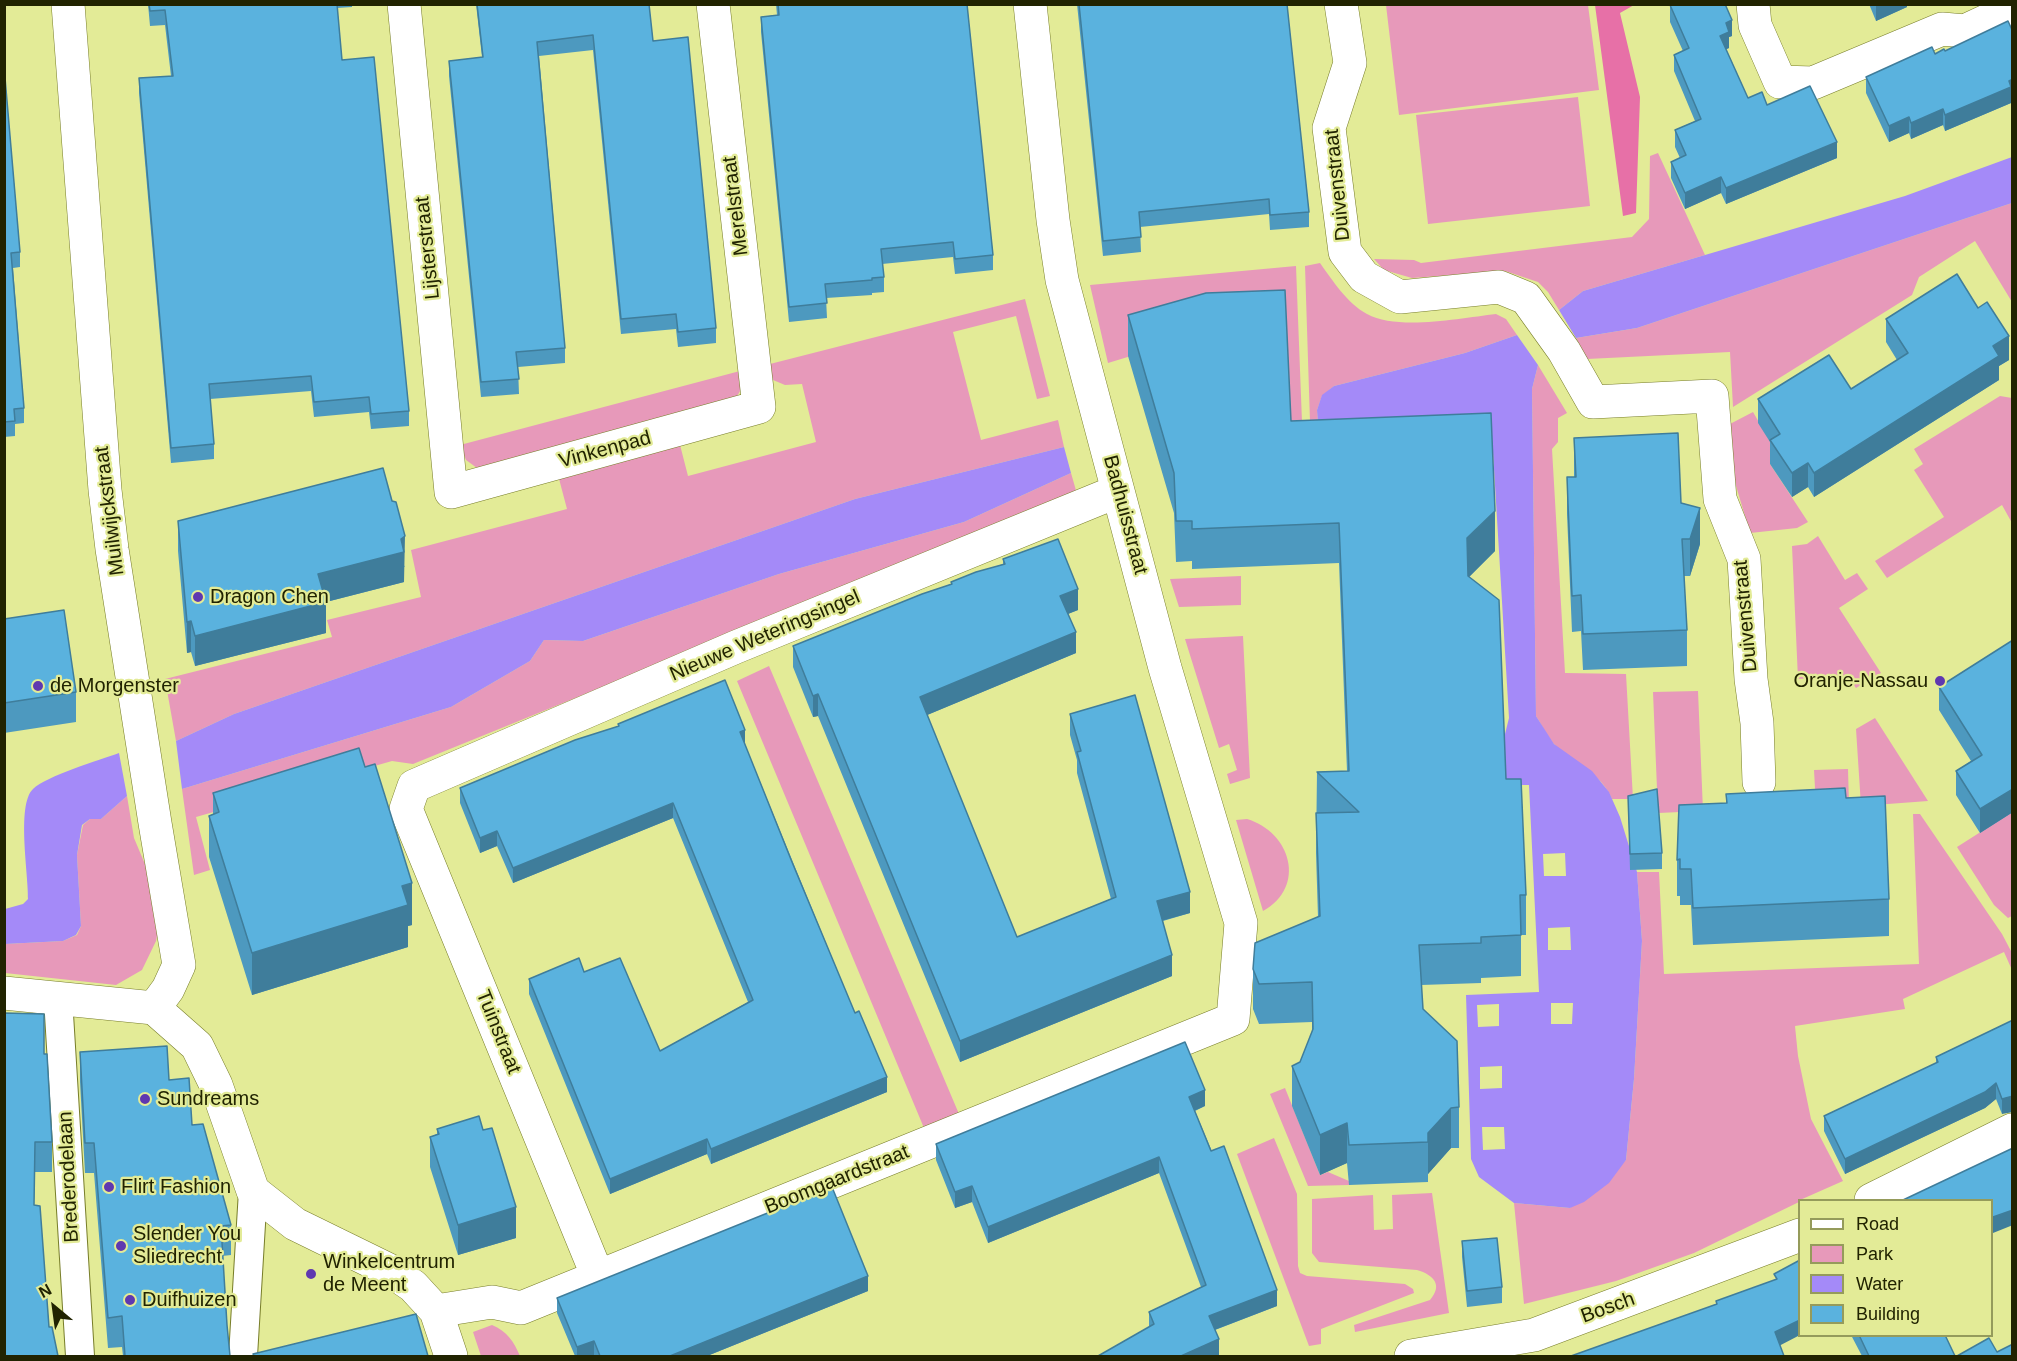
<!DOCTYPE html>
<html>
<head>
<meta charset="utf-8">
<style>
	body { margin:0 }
	#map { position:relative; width:2017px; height:1361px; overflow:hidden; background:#e3eb97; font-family:Helvetica,sans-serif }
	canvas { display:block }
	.frame { position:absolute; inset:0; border:6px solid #212301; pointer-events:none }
	.legend { position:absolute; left:1798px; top:1199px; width:195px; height:138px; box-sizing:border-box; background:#e3eb97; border:2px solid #959b5b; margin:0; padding:8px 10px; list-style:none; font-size:18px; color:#212301 }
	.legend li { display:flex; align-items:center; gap:12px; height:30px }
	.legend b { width:30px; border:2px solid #959b5b }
	.north { position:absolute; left:24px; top:1277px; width:60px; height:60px; -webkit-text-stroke:4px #e3eb97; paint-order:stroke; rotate:331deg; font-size:16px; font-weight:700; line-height:24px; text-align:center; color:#212301 }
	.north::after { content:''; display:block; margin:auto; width:21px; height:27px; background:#212301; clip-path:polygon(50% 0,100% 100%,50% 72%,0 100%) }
</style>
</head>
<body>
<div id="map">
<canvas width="2017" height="1361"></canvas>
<div class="frame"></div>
<ul class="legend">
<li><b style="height:8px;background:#fff"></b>Road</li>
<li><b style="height:16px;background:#e799ba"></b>Park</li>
<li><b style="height:16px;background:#a48af8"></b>Water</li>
<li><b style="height:16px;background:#5ab2de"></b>Building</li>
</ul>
<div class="north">N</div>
</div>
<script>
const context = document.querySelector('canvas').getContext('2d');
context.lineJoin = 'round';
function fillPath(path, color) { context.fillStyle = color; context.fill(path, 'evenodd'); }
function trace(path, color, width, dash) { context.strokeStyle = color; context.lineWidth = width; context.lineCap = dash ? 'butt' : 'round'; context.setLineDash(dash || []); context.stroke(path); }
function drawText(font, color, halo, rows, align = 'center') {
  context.font = font + ' Helvetica,sans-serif'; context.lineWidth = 4.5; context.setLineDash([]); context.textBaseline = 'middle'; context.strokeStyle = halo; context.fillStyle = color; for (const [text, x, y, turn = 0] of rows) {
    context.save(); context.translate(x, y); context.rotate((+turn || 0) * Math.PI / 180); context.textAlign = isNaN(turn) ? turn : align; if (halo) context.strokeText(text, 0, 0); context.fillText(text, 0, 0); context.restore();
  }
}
const green = new Path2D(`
	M1386,5h202l11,85 -200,25z
	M1578,97l12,109 -162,18 -12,-109z
	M1658,153l47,102 -122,36 -24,19 -11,-18 -10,-10 -33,-11 -93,7 -28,-8 -10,-11 40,1 7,3 211,-26 17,-18 1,-63z
	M2012,203v99l-37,-61 -56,36 -7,18 -179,112 -3,-55 -143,7 -11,-21 61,-10z
	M1320,263c13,18 27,40 47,51 31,17 94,4 129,0l10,5 11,16 -52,18 -131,33 -12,10 -5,14 3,42 -9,1 -6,-187z
	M1296,266l8,208 -114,-136 -82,25 -18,-78z
	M1025,299l25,97 -13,3 -21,-83 -63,16 28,108 77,-20 6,27 -209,52 -621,215 -58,27 -11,-62 167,-42 -5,-17 94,-23 -10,-47 156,-41 -9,-34 121,-34 9,35 128,-34 -14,-58 -17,1 -12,-5 -7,-15z
	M1538,365l29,48 -9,5v24l-6,7 13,224 61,1 7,125h-21c-12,-28 -39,-36 -58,-55 -7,-8 -12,-19 -18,-28l-4,-327z
	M740,371c4,16 2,20 -9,32l-254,65 -11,-8 -6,-15z
	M2000,396l12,2v125l-10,-18 -115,73 -12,-17 69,-44 -30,-47 9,-6 -9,-15z
	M1753,412l18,31 -1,21 38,58 -11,6 -47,5 -19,-64 -1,-45z
	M1071,473l6,21 -664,270 -21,-3 -196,56 14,53 -16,5 -12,-86 269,-82 79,-46 14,-21 39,1 196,-67 185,-52z
	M1818,536l27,44 12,-7 11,16 -29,19 42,65 -25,15 -9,-12 -49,3 -6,-133 15,-2z
	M1241,576v29l-62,2 -9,-28z
	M1243,636l7,142 -20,6 -3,-10 10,-4 -8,-26 -10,4 -34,-109z
	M769,666l190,448 -35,14 -187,-447z
	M1698,691l5,120 -45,2 -5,-121z
	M1875,718l53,83 -67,5 -5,-77z
	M1848,769l1,36 -33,1 -2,-36z
	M127,796l7,42 29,69 -7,34 -14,29 -26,15 -111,-12v-29l58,-3 14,-6 4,-9 -4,-71 6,-30 7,-6h11z
	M2012,812v104l-4,2 -14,-13 -37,-58z
	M1913,814h7l82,120 10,19v17l-8,-18 -101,47 2,10 -110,17 3,30 13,63 32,62 -43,19 -1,2 -105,51 -78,28 -92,23 -10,-101 56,5 56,-48 8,-81 8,-138 -5,-69h22l5,102 255,-10z
	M1247,819c44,13 60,68 16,92l-27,-91z
	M1285,1088l35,87 8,-3 21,9v4l-41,1 -38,-92z
	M1274,1138l23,56 1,72 2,7 7,3 98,8 8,5 1,4 -93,36v15l-12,2 -72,-192z
	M1432,1193l17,120 -94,19 -1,-7 76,-25c13,-15 4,-25 -13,-30l-98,-8 -7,-9v-54l61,-4 1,35 19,-1 -1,-34z
	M492,1325c15,6 22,17 28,31h-39l-8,-24z`);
const forest = new Path2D(`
	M1595,5h39l-14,8 20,84 -4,116 -13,3z`);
const water = new Path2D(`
	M2012,157v46l-375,125 -61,10 -17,-28 24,-19 322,-95z
	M1517,335l21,30 -6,24 4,327 18,28 38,27 17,21 11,25 17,55 5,69 -8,138 -8,81 -17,23 -25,19 -14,6 -56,-5 -35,-26 -8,-18 -5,-164 73,-3 -10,-207h-24l-1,-47 5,-20 -16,-266h-173l-3,-42 5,-15 12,-9 131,-33zM1565,853l1,23h-22l-1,-22zM1570,927l1,23h-23v-22zM1551,1003h22l-1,21h-21zM1499,1004v22l-21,1 -1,-22zM1502,1066v22l-22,1v-22zM1482,1127h22l1,22 -22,1z
	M1064,447l7,26 -107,49 -185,52 -196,67 -39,-1 -14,21 -79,46 -269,82 -6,-48 58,-27 621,-215z
	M119,753l8,43 -26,23h-11l-8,6 -5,30 4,71 -5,9 -13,6 -58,3v-35l18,-5 5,-5c1,-23 -12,-94 5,-110 13,-13 67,-29 86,-36z`);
const pedestrian = new Path2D(`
	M58,998l22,358
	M243,1356l10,-165`);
const minor = new Path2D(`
	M68,4l37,486 7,59 43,274 24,142 -11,24 -14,19
	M404,4l47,488 308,-85 -46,-403
	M1341,4l9,59 -21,65 16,124 19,25 36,20 99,-10 27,11 38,53 29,51 119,-6 8,103 24,60 7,120 6,44 2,59
	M1753,4l2,21 25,57 33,1 129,-54 23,2 47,-22
	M4,993l150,15
	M154,1008l43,38 19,39 37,106 42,33 96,47 22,15 23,25 15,45
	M1871,1200l141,-70
	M598,1277l-192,-468 8,-23 322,-139 382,-156
	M436,1311l56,-9 29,6 712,-289 8,-96 -76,-255 -103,-388 -9,-60 -23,-216
	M1411,1356l123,-21 266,-100`);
const wall = new Path2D(`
	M148,4h204v3l-15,1 5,52 67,351v15l-38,3 -2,-17 -55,5 -3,-26 -101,8 4,45v15l-43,4 -32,-370v-15l32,-2 -6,-51 -15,1z
	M476,4h173l4,37 63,287v15l-38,4 -2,-18 -55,5 -28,-284 -54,6 26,292v15l-47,4 1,27 -38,3 -32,-321v-15l33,-4z
	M776,4h191l26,251v15l-38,4 -2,-17 -71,7 2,13v15l-12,1v2l-46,3 1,20 -38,4 -28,-290v-15l16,-2z
	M1077,4h210l22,208v15l-39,3 -1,-16 -129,13 1,25 -38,4z
	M1869,4h38v3l-31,14z
	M1670,5l62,31 -3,1v11l-3,1 22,49 19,7 70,53 -111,46 -5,-11 -36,16 -14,-31v-16l9,-4 -5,-11v-17l20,-9 -21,-50v-16l9,-4 -13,-29z
	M2013,32v64h-2v7l-66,28 -2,-6 -32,14 -2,-6 -20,9 -23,-49v-16l69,-23z
	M4,66l16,186v15l-7,1 11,140v15l-9,1v12l-11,1z
	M1128,315l367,236 -26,26 37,202 20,116v40h-5v41l-40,2v5l-60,2 2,24 36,98v41h-8l-23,26v8l-79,3 -2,-22 -27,12 -28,-69v-40l8,-4 12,-30v-10l-53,2 -6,-15v-40l65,-52 -2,-64 1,-81 30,-1 -8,-208 -147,6v-8l-16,1 -2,-49 -46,-157z
	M1886,319l123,41 -10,6v14l-185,117 -6,-10 -16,10 -22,-33v-22l-12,-19v-24l93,-10 46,-29 -11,-18z
	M1574,438l107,65 19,41 -10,32h-6l3,54v36l-104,4 -2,-39 -9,1 -5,-118v-37h7z
	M178,521l227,45 -1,1v15l-78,20v31l-131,33 -4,-14 -4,1 -9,-102z
	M1003,559l75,51 -10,4 8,39 -149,62 90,222 94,-38 -34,-126v-13l-7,-25v-21l120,199 -27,8 9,55 -212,86 -142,-346 -5,1 -20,-50v-21l158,-62v-2l52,-18z
	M4,619l72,73v30l-72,11z
	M2013,640v172l-33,21 -24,-38v-24l15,-10 -32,-51v-23z
	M618,724l127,21 142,347 -176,72 -4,-10 -97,40 -81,-200v-15l55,-7 76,79 88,-49 -75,-184 -160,65 -16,-37 -17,7 -20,-50v-15l158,-61z
	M213,793l199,132 -4,1v21l-156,48 -43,-138v-41l4,-2z
	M1726,794l120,4 43,101v37l-196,9 -2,-40h-11v-9h-3v-36l49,-57z
	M1628,796l34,57v16l-32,1z
	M2013,1020l-11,94 -6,-15 -11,9 -140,66 -21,-43v-15l112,-53v-6z
	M80,1052l89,28 23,45 39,100v30l-9,1 5,69 3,31h-107l-1,-9 -14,1 -14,-175h-9l-5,-91z
	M44,1054l8,88v30h-17l-1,33 15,122 -45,29z
	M1205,1106l-10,5 82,195 -62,24 4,25 -70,-29v-14l52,-25 -42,-114 -171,70 -16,-41 -17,6 -19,-48v-16z
	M437,1129l79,109 -58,17 -28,-88v-30l7,-3z
	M1462,1241l40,46v16l-35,4 -5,-50z
	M868,1291l-161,65h-132l-18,-43v-15z
	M1851,1335h94l10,21h-93z`);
const shadedWall = new Path2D(`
	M1907,4v3l-31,14v-16z
	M1732,20v16l-3,1v11l-9,4v-16l6,-13z
	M2013,79v17h-2v7l-66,28v-16z
	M1943,109v16l-32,14v-16z
	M1909,117v16l-20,9v-16z
	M1837,142v16l-111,46v-16z
	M1721,177v16l-36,16v-16z
	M2009,336v24l-10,6v14l-185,117v-24l179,-127z
	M1808,463v24l-16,10v-24z
	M1700,508v36l-10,32v-37z
	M1495,511v40l-28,28v-41z
	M405,536l-1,46 -78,20v31l-131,33v-30l123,-62 83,-35z
	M1078,589v21l-18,7v-21z
	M191,621v31l-4,1v-31z
	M1076,632v21l-156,65v-21z
	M818,694v22l-5,1v-21z
	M745,730v15l-5,-13z
	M2013,789v23l-33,21v-24z
	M673,803v15l-160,65v-15z
	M497,831v15l-17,7v-15z
	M412,883v42l-4,1v21l-156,48v-42l150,-67z
	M1190,892v21l-33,9v-21z
	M1172,955v21l-212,86v-21z
	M887,1077v15l-176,72v-15z
	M1996,1083v16l-11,9 -140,66v-15z
	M1205,1090v16l-16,7v-16z
	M2013,1096v16l-11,2v-15z
	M1451,1108v40l-23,26v8v-49z
	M1347,1123v40l-27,12v-40z
	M707,1139v15l-97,40v-15z
	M1159,1157v16l-171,70v-16z
	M972,1186v16l-17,6v-16z
	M516,1207v31l-58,17v-30z
	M2013,1210v15l-20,8 -1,3v-15l1,-4z
	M868,1276v15l-161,65h-37z
	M1277,1290v16l-68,26v-16z
	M1800,1320v15l-25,13v-16z
	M1219,1339v16l-3,1h-35z
	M594,1341v15h-17v-9z`);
const building = new Path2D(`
	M149,4h188l5,56 32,-3 35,354 -38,3 -2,-17 -55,5 -3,-26 -102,8 5,60 -43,4 -32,-370 34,-2 -8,-66 -15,1z
	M477,4h172l4,37 35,-4 28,291 -38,4 -2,-18 -55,5 -28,-284 -56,7 28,306 -49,4 3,27 -38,3 -32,-321 34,-4z
	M778,4h189l26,251 -38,4 -2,-17 -72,7 3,28 -12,1v2l-47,4 2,19 -38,4 -28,-290 18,-2z
	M1079,4h208l22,208 -39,3 -1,-16 -130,13 2,25 -38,4z
	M1672,4h53l7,16 -6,3 3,9 -9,4 28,62 14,-6 5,13 43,-19 27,56 -111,46 -5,-11 -36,16 -14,-31 15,-7 -11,-25 26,-11 -27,-64 15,-7 -19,-43z
	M2008,21l5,11v47l-4,2 2,6 -66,28 -2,-6 -32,14 -2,-6 -20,9 -23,-49 66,-30 3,7 9,-5 1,2z
	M4,66l16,186 -9,1 13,155 -10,1 1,12 -11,1z
	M1957,274l21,34 9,-6 22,34 -16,10 6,10 -185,117 -6,-10 -16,10 -22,-33 10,-6 -22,-35 71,-44 22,34 57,-36 -22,-34z
	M1285,290l6,131 200,-8 4,98 -28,27 1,38 31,24 7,179h15l5,116h-6l1,40 -40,2v6l-62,2 4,64 34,32 2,66 -8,1 -23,25v9l-79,3 -2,-22 -27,12 -28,-69 8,-4 13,-33 -1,-47 -53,2 -6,-15 2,-26 65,-27 -4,-103 43,-1 -42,-40 32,-1 -10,-248 -147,6v-8h-16l-2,-48 -46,-158 78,-22z
	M1678,433l3,70 19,5 -10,31h-8l5,91 -104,4 -2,-39 -9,1 -4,-92 -1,-27h9l-2,-39z
	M383,468l9,33 4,1 9,34 -4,3 3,13 -86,22 8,28 -131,34 -4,-15 -4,1 -9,-101z
	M1058,539l20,50 -18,7 16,36 -156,65 97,240 99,-40 -39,-145 4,-1 -11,-37 65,-19 55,197 -33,9 15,54 -212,86 -142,-347 -5,2 -20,-50 129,-52 30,-10 -1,-2 25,-10 29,-8 -2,-5z
	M64,610l12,82 -72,11v-84z
	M2013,640v149l-33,20 -24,-38 26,-16 -43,-68z
	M725,680l20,50 -5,2 52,130 63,151 4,-2 28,66 -176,72 -4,-10 -97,40 -81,-200 50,-21 5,14 36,-14 40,93 93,-51 -80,-197 -160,65 -16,-37 -17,7 -20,-50 115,-48 44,-14 -1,-2z
	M359,748l6,19 10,-3 10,32 27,87 -10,3 6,19 -156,48 -43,-137 10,-4 -6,-19z
	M1845,788l1,10 39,-2 4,103 -196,9 -2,-39h-11v-10l-3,1 2,-55 48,-2 -1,-9z
	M1657,789l5,64 -32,1 -2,-58z
	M4,1013l40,1v40h3l5,88h-17l-1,63 6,1 9,121h3l6,29h-54z
	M2013,1020v76l-11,3 -6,-16 -11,9 -140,67 -21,-43 114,-54 -2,-5z
	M1185,1042l20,48 -16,7 22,54 13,-5 53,144 -68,26 10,23 -38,17h-83l56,-32 -5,-12 57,-27 -47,-128 -171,70 -16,-41 -17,6 -19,-48z
	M167,1046l2,34 20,-2 3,47 11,-1 28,101 -10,1 6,99 3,31h-105l-3,-40 -14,2 -14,-175h-9l-5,-91z
	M479,1116l4,14 9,-2 24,79 -58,18 -28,-88 9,-3 -2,-5z
	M2013,1148v62l-20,7 -1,4v-21h-89z
	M832,1187l36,89 -198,80h-70l-6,-15 -17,6 -20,-49z
	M1497,1238l5,49 -35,4 -5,-50z
	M1800,1260v60l-25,12 9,24h-213l146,-52 -1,-3 61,-22 -3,-5z
	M416,1314l12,42h-174l-1,-2z
	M1859,1335h86l10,21h-86z
	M1989,1338l8,14 16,-8v12h-56z`);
const markers = [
	[198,597,6,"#5f38b0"],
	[1940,681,6,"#5f38b0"],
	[38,686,6,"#5f38b0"],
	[145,1099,6,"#5f38b0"],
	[109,1187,6,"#5f38b0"],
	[121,1246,6,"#5f38b0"],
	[311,1274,6,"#5f38b0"],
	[130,1300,6,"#5f38b0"]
];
const streetNames = [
	["Duivenstraat",1338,185,-96],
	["Merelstraat",736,206,-97],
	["Lijsterstraat",428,248,-96],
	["Vinkenpad",605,450,-15],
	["Muilwijckstraat",110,511,-97],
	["Badhuisstraat",1125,515,75],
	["Duivenstraat",1746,616,-95],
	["Nieuwe Weteringsingel",765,636,-23],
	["Tuinstraat",498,1032,68],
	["Brederodelaan",69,1177,-93],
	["Boomgaardstraat",837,1180,-22],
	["Bosch",1608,1308,-20]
];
const poiNames = [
	["Dragon Chen",210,597],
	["Oranje-Nassau",1928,681,"right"],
	["de Morgenster",50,686],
	["Sundreams",157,1099],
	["Flirt Fashion",121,1187],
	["Slender You",133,1234],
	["Sliedrecht",133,1257],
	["Winkelcentrum",323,1262],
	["de Meent",323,1285],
	["Duifhuizen",142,1300]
];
fillPath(green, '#e799ba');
fillPath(forest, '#e770a7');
fillPath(water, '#a48af8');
trace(pedestrian, '#787e2a', 30);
trace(minor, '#787e2a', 34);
trace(pedestrian, '#fff', 28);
trace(minor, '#fff', 33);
fillPath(wall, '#4d99bf');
fillPath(shadedWall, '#3f7d9b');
fillPath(building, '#5ab2de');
trace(building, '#3f7d9b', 1.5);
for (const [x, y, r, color] of markers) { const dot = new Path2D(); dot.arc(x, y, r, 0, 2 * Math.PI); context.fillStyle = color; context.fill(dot); trace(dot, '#e3eb97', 2); }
drawText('20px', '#212301', '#e3eb97', streetNames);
drawText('20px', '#212301', '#e3eb97', poiNames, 'left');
</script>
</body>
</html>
